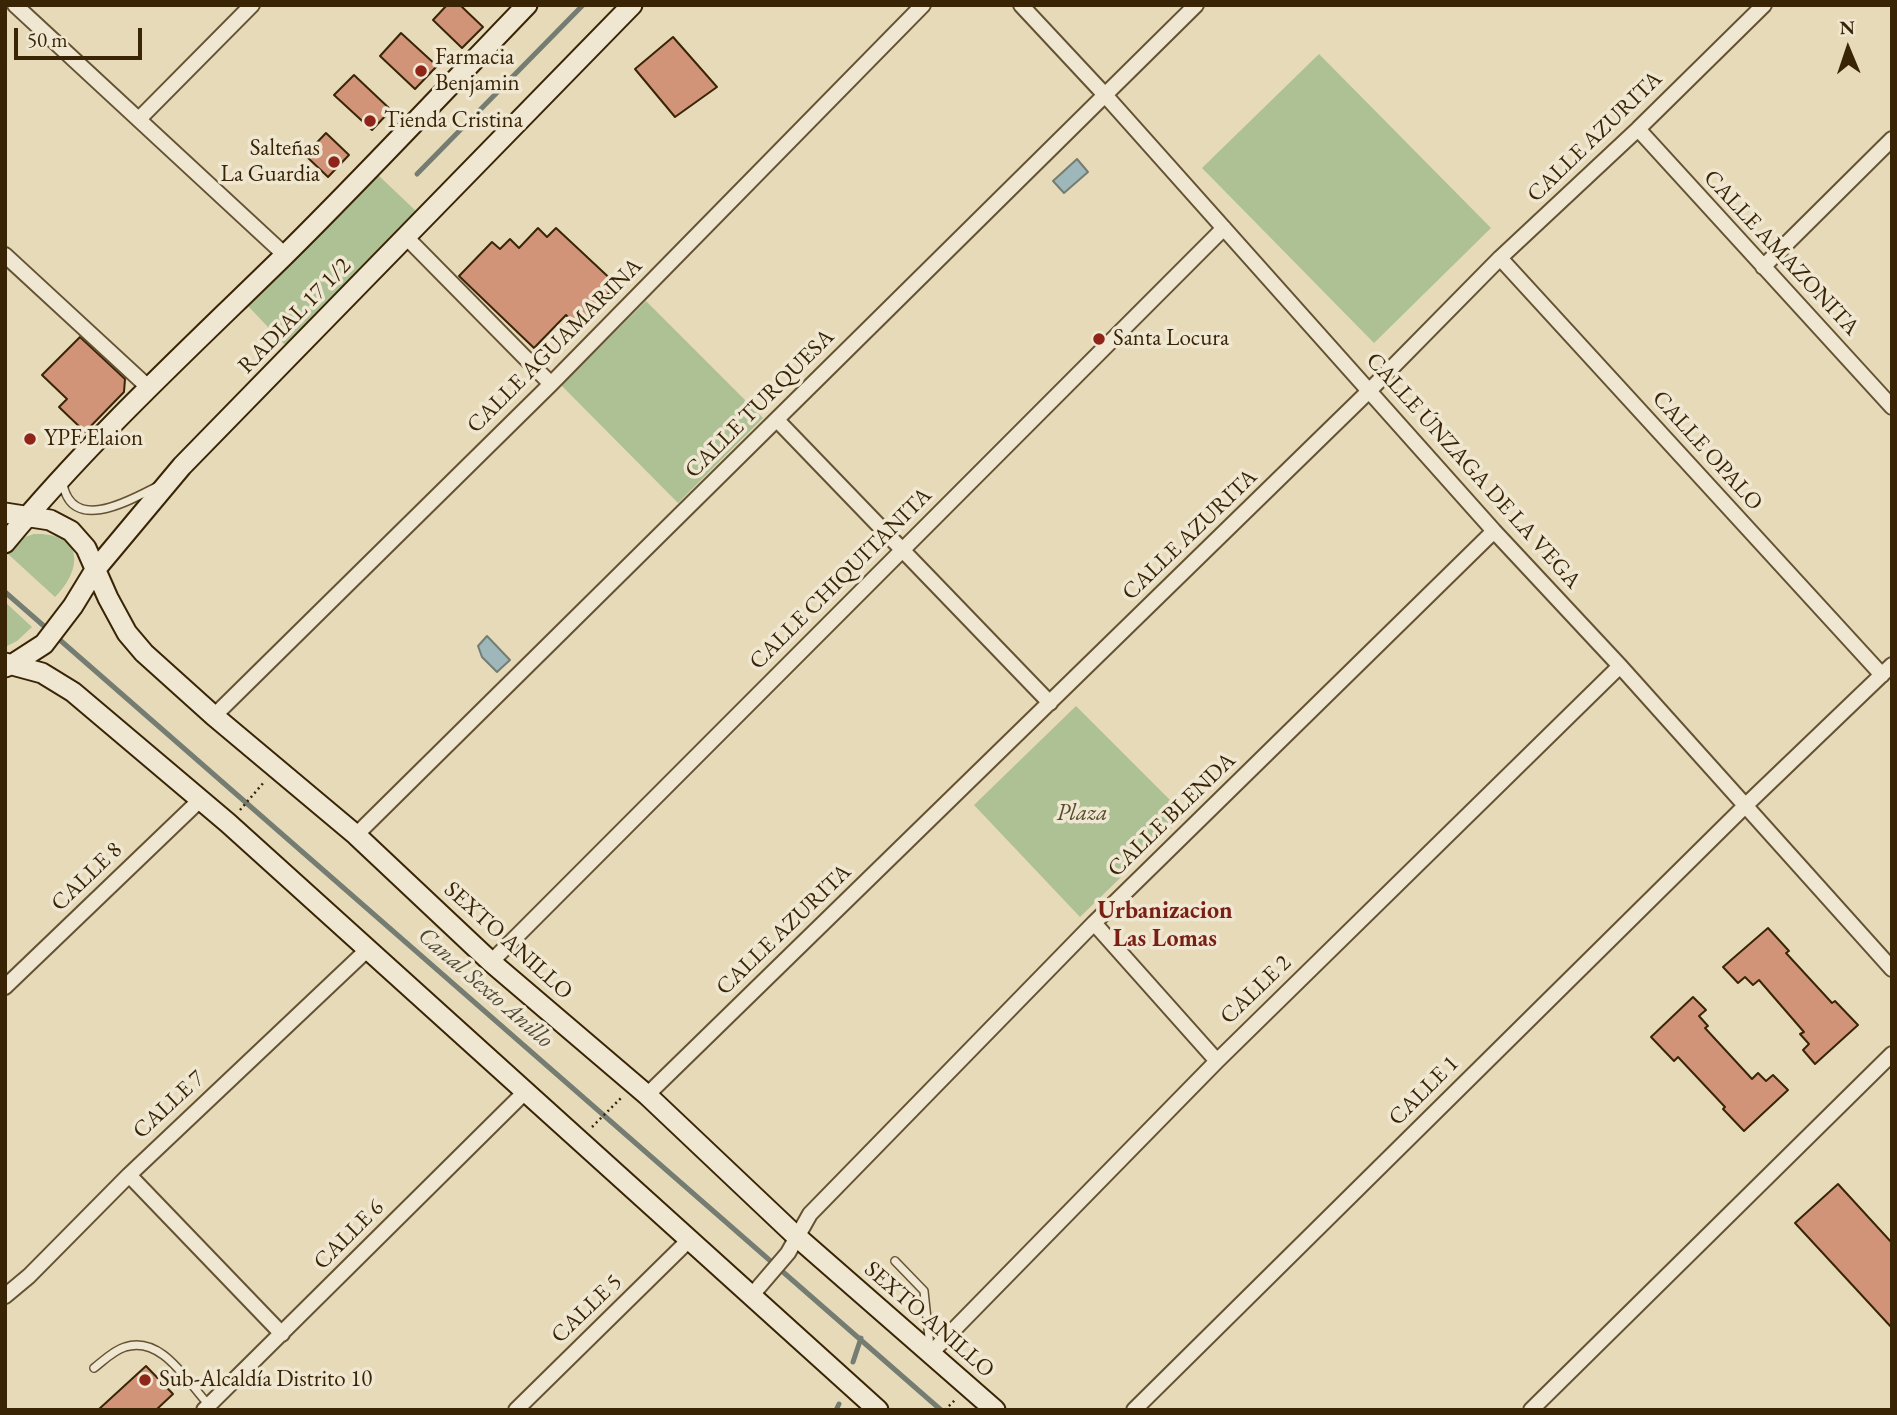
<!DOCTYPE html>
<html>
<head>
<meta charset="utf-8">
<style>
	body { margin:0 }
	#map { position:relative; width:1897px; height:1415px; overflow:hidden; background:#e6dab9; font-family:"EB Garamond",serif }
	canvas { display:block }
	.frame { position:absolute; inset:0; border:7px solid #392506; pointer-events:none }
	.north { position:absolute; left:1813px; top:14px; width:70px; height:70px; -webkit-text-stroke:5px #efe7d2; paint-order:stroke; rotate:358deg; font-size:19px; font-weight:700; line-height:28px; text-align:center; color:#392506 }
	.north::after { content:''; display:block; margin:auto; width:24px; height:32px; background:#392506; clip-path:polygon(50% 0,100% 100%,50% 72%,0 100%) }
	.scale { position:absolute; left:14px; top:28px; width:128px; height:32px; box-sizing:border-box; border:4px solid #392506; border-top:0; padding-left:9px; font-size:21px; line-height:24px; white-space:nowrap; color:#392506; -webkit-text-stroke:5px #efe7d2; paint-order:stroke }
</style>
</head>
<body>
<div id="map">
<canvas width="1897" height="1415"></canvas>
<div class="frame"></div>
<div class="north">N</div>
<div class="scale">50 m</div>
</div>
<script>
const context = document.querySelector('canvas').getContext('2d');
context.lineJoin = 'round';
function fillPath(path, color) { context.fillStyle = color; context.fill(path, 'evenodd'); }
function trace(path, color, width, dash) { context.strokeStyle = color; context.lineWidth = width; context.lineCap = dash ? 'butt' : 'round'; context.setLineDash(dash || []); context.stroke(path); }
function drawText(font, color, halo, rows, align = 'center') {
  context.font = font + ' "EB Garamond",serif'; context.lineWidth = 7; context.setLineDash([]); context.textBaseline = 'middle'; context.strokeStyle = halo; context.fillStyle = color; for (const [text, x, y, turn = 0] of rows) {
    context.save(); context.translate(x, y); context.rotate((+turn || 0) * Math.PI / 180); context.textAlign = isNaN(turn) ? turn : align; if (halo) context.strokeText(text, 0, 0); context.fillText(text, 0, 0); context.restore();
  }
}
const green = new Path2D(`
	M1319,54l172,174 -117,115 -172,-175z
	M377,174l40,38 -132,133 -37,-39z
	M646,301l117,117 -85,85 -117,-118z
	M34,534c49,-2 50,34 21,63l-47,-43 17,-17z
	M5,602l27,25 -15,14 -12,6z
	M1076,706l109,109 -105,102 -106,-112z`);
const water = new Path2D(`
	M1077,159l11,13 -24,21 -11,-12z
	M487,636l23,24 -13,12 -15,-15 -4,-11z`);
const stream = new Path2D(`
	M417,174l166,-169
	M5,592l936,818
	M853,1362l8,-24
	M836,1410l3,-6`);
const building = new Path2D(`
	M447,5h13l23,22 -21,21 -29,-28z
	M401,33l36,33 -22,23 -35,-33z
	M673,37l44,50 -42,30 -40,-48z
	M354,75l37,35 -19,20 -38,-35z
	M326,133l23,22 -21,22 -23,-22z
	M538,228l9,9 9,-9 61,57 -40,41 -11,-11 -32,33 -75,-72 33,-34 8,7 10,-10 9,9z
	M80,337l45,42 -1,13 -39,40 -26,-25 8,-8 -25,-24z
	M1768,928l21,23 -3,2 46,50 3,-2 23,24 -43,39 -12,-14 6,-6 -9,-10 4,-2 -45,-52 -6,5 -8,-8 -7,6 -15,-16z
	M1693,997l13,13 -7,6 9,10 -3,2 47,51 6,-6 8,8 7,-6 15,15 -44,41 -21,-22 2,-2 -47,-50 -4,4 -23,-24z
	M1838,1184l54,59v85l-97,-105z
	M146,1366l27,28 -17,16h-58z`);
const path = new Path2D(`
	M240,810l25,-29
	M592,1127l30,-30
	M945,1410l10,-10`);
const service = new Path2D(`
	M63,484c9,49 66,17 93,3
	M895,1261l29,30 6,56
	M94,1368c9,-7 20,-18 31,-21 37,-12 62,35 84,58`);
const minor = new Path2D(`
	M15,5l270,250
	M1021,5l84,90 389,436 126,135 272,303
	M139,119l113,-114
	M1638,129l254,278
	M406,237l145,147
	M5,255l143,132
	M1500,258l382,417
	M1763,267l129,-128
	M777,420l273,283
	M214,716l337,-332 372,-379
	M356,835l840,-830
	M1094,923l123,138
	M491,962l733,-734
	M5,987l195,-187
	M647,1095l723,-705 130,-132 138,-129 126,-124
	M129,1175l153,159
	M752,1295l36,-42 22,-39 284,-291 400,-392
	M5,1296l24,-20 100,-101 238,-225
	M931,1353l286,-292 403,-395
	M204,1410l322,-319
	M516,1410l172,-169
	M1134,1410l612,-605 146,-140
	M1531,1410l361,-356`);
const secondary = new Path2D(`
	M5,513l45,7 21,11 15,17 22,50 19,35 17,20 70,63 142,119 135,127 156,133 149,141 199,174
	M5,543c85,-103 183,-193 278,-286 83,-82 163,-168 244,-252
	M5,663l37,10 31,19 155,131 650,587
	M5,667l8,-3 31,-20 29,-38 22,-36 87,-104 450,-461`);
const markers = [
	[421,71,7,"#8f2418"],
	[370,121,7,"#8f2418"],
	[334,162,7,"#8f2418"],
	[1099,339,7,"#8f2418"],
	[30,439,7,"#8f2418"],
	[145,1380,7,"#8f2418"]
];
const poiNames = [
	["Farmacia",435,58],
	["Benjamin",435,84],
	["Tienda Cristina",384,121],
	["Salteñas",320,149,"right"],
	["La Guardia",320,175,"right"],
	["Santa Locura",1113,339],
	["YPF Elaion",44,439],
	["Sub-Alcaldía Distrito 10",159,1380]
];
const streetNames = [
	["CALLE AZURITA",1595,137,-44],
	["CALLE AMAZONITA",1781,253,47],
	["RADIAL 17 1/2",295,316,-46],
	["CALLE AGUAMARINA",555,346,-45],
	["CALLE TURQUESA",760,404,-45],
	["CALLE OPALO",1707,451,48],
	["CALLE ÚNZAGA DE LA VEGA",1473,471,48],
	["CALLE AZURITA",1190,535,-44],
	["CALLE CHIQUITANITA",841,579,-45],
	["CALLE BLENDA",1172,815,-44],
	["CALLE 8",87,877,-44],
	["CALLE AZURITA",784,930,-44],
	["SEXTO ANILLO",508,941,42],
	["CALLE 2",1256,990,-44],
	["CALLE 1",1424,1091,-45],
	["CALLE 7",169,1105,-43],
	["CALLE 6",349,1235,-45],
	["CALLE 5",587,1309,-44],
	["SEXTO ANILLO",929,1320,41]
];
const parkNames = [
	["Plaza",1082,814]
];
const neighbourhoodNames = [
	["Urbanizacion",1165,911],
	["Las Lomas",1165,939]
];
const waterNames = [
	["Canal Sexto Anillo",485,988,41]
];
fillPath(green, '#aec194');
fillPath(water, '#9db7bb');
trace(water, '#757d73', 2);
trace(stream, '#757d73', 5);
fillPath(building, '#d19479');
trace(building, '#392506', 2);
trace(service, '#645233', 10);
trace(minor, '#645233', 18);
trace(secondary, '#392506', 23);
trace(path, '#392506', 2.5, [2, 3.5]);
trace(service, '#efe7d2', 7);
trace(minor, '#efe7d2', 14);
trace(secondary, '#efe7d2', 19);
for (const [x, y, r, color] of markers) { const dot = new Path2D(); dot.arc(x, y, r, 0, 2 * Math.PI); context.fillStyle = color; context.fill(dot); trace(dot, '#efe7d2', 2.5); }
drawText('23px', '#392506', '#efe7d2', poiNames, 'left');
drawText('23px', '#392506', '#efe7d2', streetNames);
drawText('italic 23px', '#564c2a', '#efe7d2', parkNames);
drawText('bold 24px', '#7a1f14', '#efe7d2', neighbourhoodNames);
drawText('italic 24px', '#524a33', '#efe7d2', waterNames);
</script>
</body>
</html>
